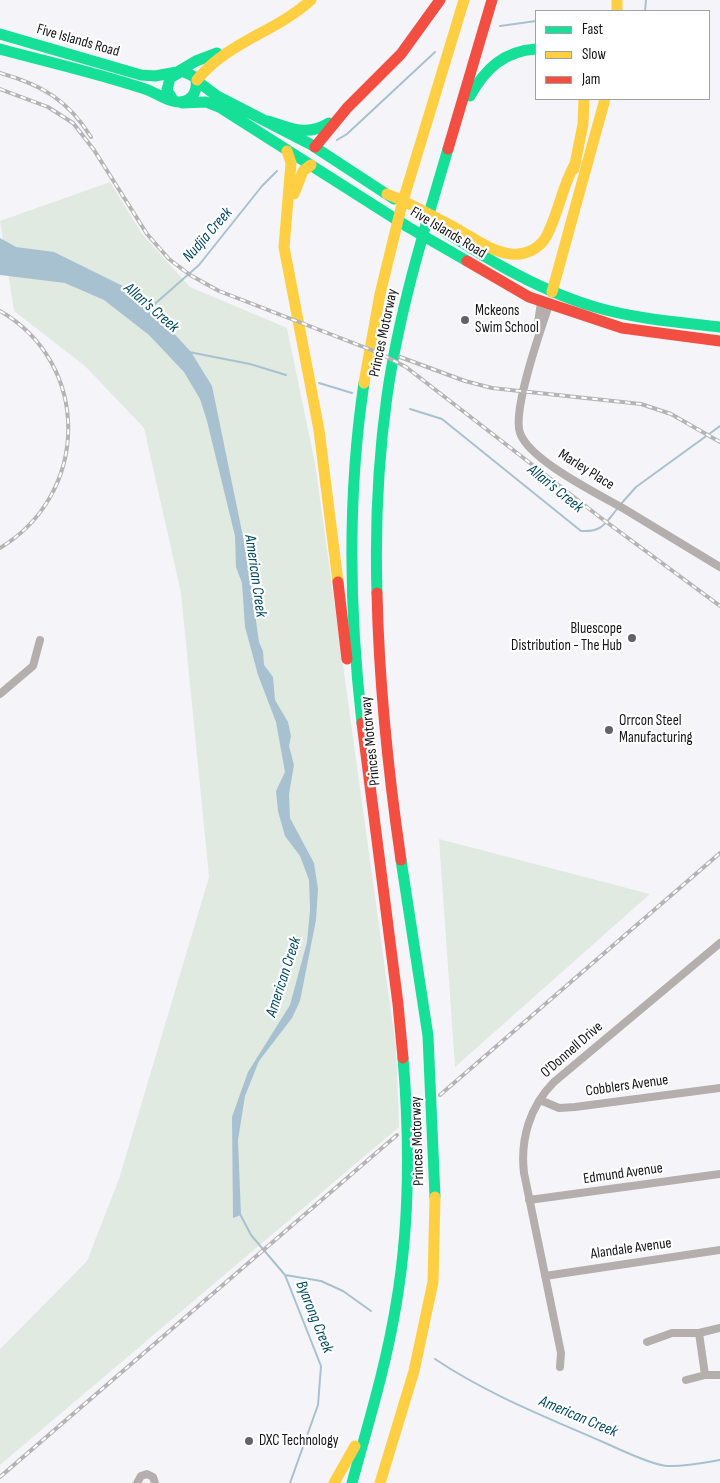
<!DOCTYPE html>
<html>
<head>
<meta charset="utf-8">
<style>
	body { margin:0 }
	#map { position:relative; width:720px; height:1483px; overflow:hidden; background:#f5f5f9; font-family:"Sofia Sans Condensed",sans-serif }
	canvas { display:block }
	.legend { position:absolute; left:535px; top:10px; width:175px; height:90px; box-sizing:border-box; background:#fff; border:1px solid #a1a1a3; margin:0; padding:6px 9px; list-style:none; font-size:15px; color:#151518 }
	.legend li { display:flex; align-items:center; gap:10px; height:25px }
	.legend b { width:25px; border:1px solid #a1a1a3 }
</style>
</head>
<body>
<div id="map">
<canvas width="720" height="1483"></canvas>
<ul class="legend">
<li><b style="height:6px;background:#16e098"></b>Fast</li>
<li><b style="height:6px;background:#ffcf43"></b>Slow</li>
<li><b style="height:6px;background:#f24e42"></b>Jam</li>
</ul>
</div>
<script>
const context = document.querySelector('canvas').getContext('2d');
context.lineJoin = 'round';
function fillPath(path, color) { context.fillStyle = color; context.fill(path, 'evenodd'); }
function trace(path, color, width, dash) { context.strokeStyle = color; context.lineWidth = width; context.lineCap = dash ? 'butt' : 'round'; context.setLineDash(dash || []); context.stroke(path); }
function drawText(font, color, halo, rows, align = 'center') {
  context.font = font + ' "Sofia Sans Condensed",sans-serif'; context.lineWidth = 4.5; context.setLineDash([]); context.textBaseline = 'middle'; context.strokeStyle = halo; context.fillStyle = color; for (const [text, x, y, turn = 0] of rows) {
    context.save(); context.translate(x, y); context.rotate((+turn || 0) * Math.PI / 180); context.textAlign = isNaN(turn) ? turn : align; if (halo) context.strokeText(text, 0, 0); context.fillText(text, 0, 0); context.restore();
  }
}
const green = new Path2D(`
	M110,182l32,52 48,53 97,41 28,135 81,585 3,79 -399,338v-116l87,-88 32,-82 90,-302 -28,-284 -37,-165 -59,-62 -71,-55 -14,-90z
	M439,839l211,55 -195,173z`);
const water = new Path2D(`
	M0,238l16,9 38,5 73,36 41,39 23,25 21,34 35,170 12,86 4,9 1,14 9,12 2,23 13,22 3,14 -2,10 5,19 -5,29 1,24 24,45 4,26 -2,31 -16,81 -8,17 -33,43 -14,35 -7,44 3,75 -8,3 -1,-101 16,-45 42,-67 17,-63 3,-32 -1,-30 -9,-24 -15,-20 -7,-25 -2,-20 9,-19 -9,-50 -18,-47 -13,-48 -3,-44 -6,-16 -1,-31 -28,-115 -7,-22 -16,-27 -35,-37 -45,-35 -39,-17 -65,-8z`);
const stream = new Path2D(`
	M645,11l1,-11
	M500,26l36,-5
	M337,140l10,-6 88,-82
	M149,309l50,-44 63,-79 15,-15
	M189,352l61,12 36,11
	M319,383l33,10
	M410,409l32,10 139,112c21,1 24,-7 36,-22
	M620,505l16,-18 84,-61
	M240,1214l11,21 34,40 36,6 22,10 28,20
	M285,1275l36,91 -3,39 -28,78
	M435,1359c52,35 111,58 168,83 16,7 48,23 64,24 18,1 36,-3 53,-6`);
const street = new Path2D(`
	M549,305c-8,24 -37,105 -29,128 10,28 80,62 106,77 31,19 63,38 94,57
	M537,330l4,-28
	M0,694l33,-28 7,-26
	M540,1100l19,8 16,-1 145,-19
	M529,1200l191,-26
	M545,1276l175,-26
	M647,1342l25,-9h27l21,-5
	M560,1367l1,-14 -37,-180c-4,-34 6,-67 30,-91l166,-139
	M705,1375h15
	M686,1380l19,-5 -6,-42
	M137,1483l4,-7 6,-2 6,3 2,6`);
const fast = new Path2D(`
	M0,34l141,41 14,1 22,-4
	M0,49c48,13 97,24 145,40 10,3 24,14 35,13 13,-1 19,-13 15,-25l-13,-6 -12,7 -3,12 6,10
	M179,71l17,-10 21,-8
	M197,81l20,15 93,48 84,55
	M470,96c15,-27 34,-45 66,-47
	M182,103l24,-1 15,6 187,119 59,34
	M268,121c22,7 39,16 61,2
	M419,215c55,36 112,73 176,92 41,12 83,15 125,20
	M377,593c-2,-65 1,-132 10,-197 12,-84 37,-166 61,-247
	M362,723c-13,-113 -15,-226 2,-340
	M401,860l27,176 7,161
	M352,1483c16,-59 34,-117 44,-178 14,-81 14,-164 7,-247`);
const slow = new Path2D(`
	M617,0v11
	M197,80c30,-38 79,-48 114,-80
	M287,151l4,12 -7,84 35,183 19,152
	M574,169l9,-45 1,-25
	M294,194l9,-23 8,-6
	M387,194c25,10 48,23 72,36 16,9 33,22 52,24 13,2 28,-5 35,-17 13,-24 16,-52 30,-75
	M552,292l53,-193
	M364,383l16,-89 22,-90 62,-204
	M334,1483l21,-37
	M380,1483l34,-112 19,-89 2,-85`);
const jam = new Path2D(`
	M315,147l32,-39 54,-54 39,-54
	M448,149l44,-149
	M467,261l62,36 93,31 98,13
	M338,582l9,77
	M377,593c2,90 11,178 24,267
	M362,723l36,281 5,54`);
const rail = new Path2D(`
	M0,73c42,12 68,27 91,64
	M0,89l48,18 25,16 21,27 53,84 22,25 21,16 29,16 160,62 27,14 195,151 119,88
	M0,311c92,53 90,183 0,237
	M400,357l65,24 27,7 149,16 30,10 49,28
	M440,1095l280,-242
	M0,1477l397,-342`);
const markers = [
	[465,320,5,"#636367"],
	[632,638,5,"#636367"],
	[609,730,5,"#636367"],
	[249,1441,5,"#636367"]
];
const streetNames = [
	["Five Islands Road",78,41,16],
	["Five Islands Road",448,233,31],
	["Princes Motorway",384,333,-78],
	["Marley Place",586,470,32],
	["Princes Motorway",371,741,-96],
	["O'Donnell Drive",572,1050,-41],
	["Cobblers Avenue",627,1086,-8],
	["Princes Motorway",418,1141,-92],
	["Edmund Avenue",623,1174,-8],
	["Alandale Avenue",631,1249,-8]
];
const poiNames = [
	["Mckeons",475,311],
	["Swim School",475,328],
	["Bluescope",622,629,"right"],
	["Distribution - The Hub",622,646,"right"],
	["Orrcon Steel",619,721],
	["Manufacturing",619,738],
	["DXC Technology",259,1441]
];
const waterNames = [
	["Nudjia Creek",208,235,-49],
	["Allan's Creek",151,308,41],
	["Allan's Creek",555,489,39],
	["American Creek",255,576,82],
	["American Creek",284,977,-72],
	["Byarong Creek",314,1317,68],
	["American Creek",578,1417,23]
];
fillPath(green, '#e0eae1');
fillPath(water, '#a8c1d0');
trace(stream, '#a8c1d0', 2);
trace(street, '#b4afad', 8);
trace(fast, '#16e098', 11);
trace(slow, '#ffcf43', 11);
trace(jam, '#f24e42', 11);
trace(rail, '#b5b4b5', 4);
trace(rail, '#fff', 2, [5.5]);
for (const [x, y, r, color] of markers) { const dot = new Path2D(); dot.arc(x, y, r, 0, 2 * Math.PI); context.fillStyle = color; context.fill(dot); trace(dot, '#fff', 2); }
drawText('15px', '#151518', '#fff', streetNames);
drawText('15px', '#151518', '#fff', poiNames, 'left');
drawText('italic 16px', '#004965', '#fff', waterNames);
</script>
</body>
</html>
